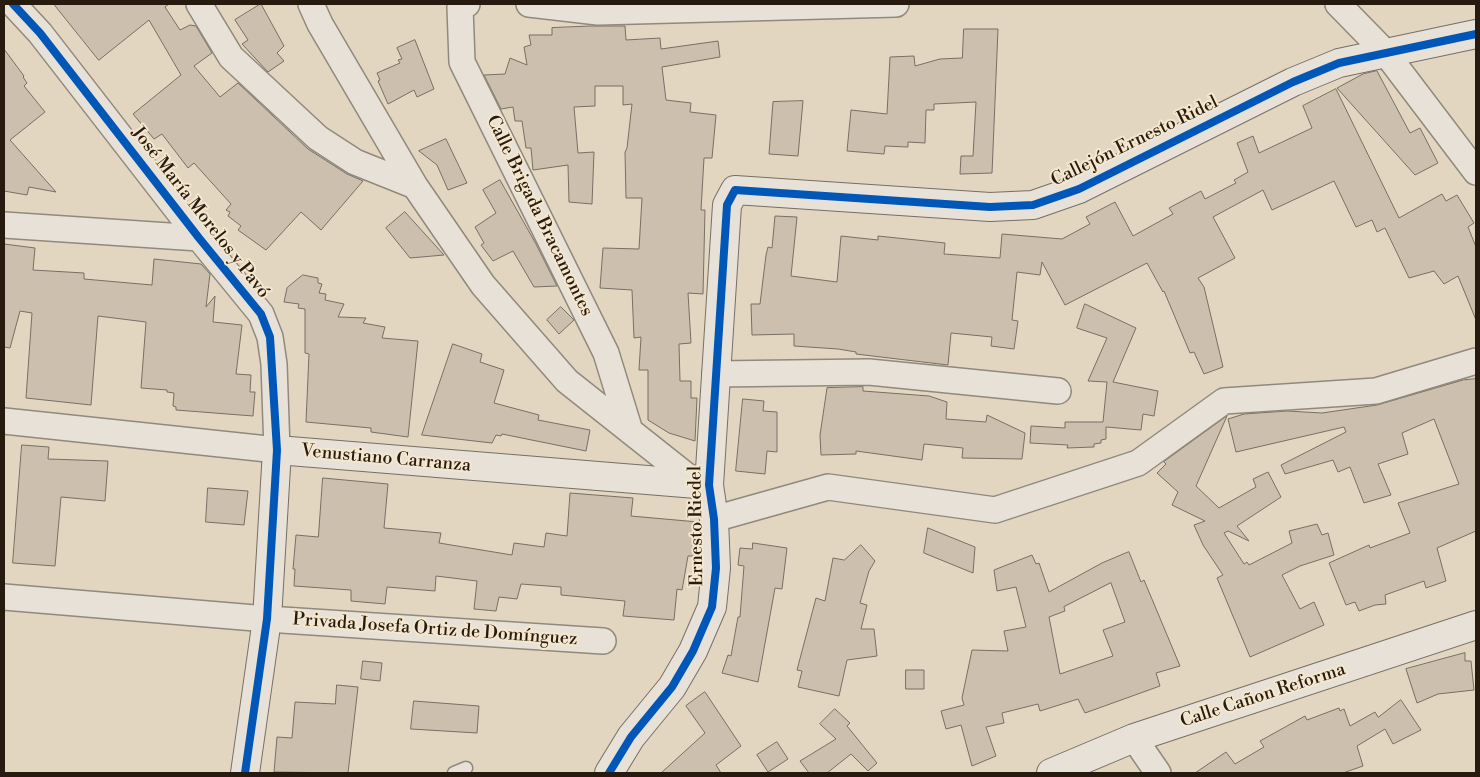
<!DOCTYPE html>
<html>
<head>
<meta charset="utf-8">
<style>
	body { margin:0 }
	#map { position:relative; width:1480px; height:777px; overflow:hidden; background:#e2d6c1; font-family:"Libre Bodoni",serif }
	canvas { display:block }
	.frame { position:absolute; inset:0; border:5px solid #271b10; pointer-events:none }
</style>
</head>
<body>
<div id="map">
<canvas width="1480" height="777"></canvas>
<div class="frame"></div>
</div>
<script>
const context = document.querySelector('canvas').getContext('2d');
context.lineJoin = 'round';
function fillPath(path, color) { context.fillStyle = color; context.fill(path, 'evenodd'); }
function trace(path, color, width, dash) { context.strokeStyle = color; context.lineWidth = width; context.lineCap = dash ? 'butt' : 'round'; context.setLineDash(dash || []); context.stroke(path); }
function drawText(font, color, halo, rows, align = 'center') {
  context.font = font + ' "Libre Bodoni",serif'; context.lineWidth = 4; context.setLineDash([]); context.textBaseline = 'middle'; context.strokeStyle = halo; context.fillStyle = color; for (const [text, x, y, turn = 0] of rows) {
    context.save(); context.translate(x, y); context.rotate((+turn || 0) * Math.PI / 180); context.textAlign = isNaN(turn) ? turn : align; if (halo) context.strokeText(text, 0, 0); context.fillText(text, 0, 0); context.restore();
  }
}
const building = new Path2D(`
	M54,4h115l-4,3 15,23 10,-5 6,1 16,27 -18,13 26,31 18,-14 70,66 39,25 16,7 -42,49 -20,-18 -35,38 -28,-20 3,-4 -13,-10 2,-4 -4,-2 5,-6 -37,-41 -6,5 -26,-34 -8,5 -21,-25 48,-39 -32,-55 -50,40z
	M261,4l23,42 -7,7 7,8 -16,11 -26,-28 6,-4 -13,-20z
	M591,26h34l1,14 34,-2 1,11 57,-8 2,16 -58,10 4,33 25,3 -1,9 26,3 -4,43h-8l-3,52h4l-2,84 -15,-1 3,50 -12,1 1,37h11v17h6l-2,43 -26,-8 -21,-13v-50h-9l2,-33 -7,1 -2,-48 -32,-2 3,-40 36,1 3,-51h-16l-1,-46 2,-4 5,-44 -9,1v-19h-28v20l-21,1 4,46 16,-1 -2,52 -23,-2 -1,-37 -35,5 -2,-22h-5l-4,-27h-7l-2,-14 -12,2 -17,-34 21,-1 5,-16 17,7 -3,-18 7,-2 -2,-10h23v-7z
	M964,29h34l-6,144 -32,1 1,-18h12l3,-54 -42,2v6h-8l-1,33 -17,-1v5l-23,-1 -1,8 -37,-3 4,-41 36,4 3,-57 24,-1 1,10 25,-7 22,-1z
	M415,40l19,49 -17,8 -3,-7 -26,14 -10,-23 2,-1 -3,-7 23,-10 -2,-3 4,-1 -5,-11z
	M4,49l20,27 -1,1 4,6 -3,3 21,26 -35,28 46,52 -27,-5 -2,8 -23,-4z
	M1377,71l33,62 10,-5 18,35 -23,12 -78,-87 26,-14z
	M1336,89l63,129 43,-24 4,7 11,-6 17,28 -6,4 8,20v73l-18,-44 -14,8 -10,-13 -25,7 -24,-50 -8,4 -5,-12 -16,7 -22,-46 -62,29 -9,-20 -50,27 22,41 -37,20 6,9 19,80 -19,7 -10,-22 -4,1 -26,-62 -1,1 -16,-29 -82,42 -23,-43 -2,13 -23,-3 -5,48 6,1 -4,28 -23,-3 1,-9 -41,-4 -3,32 -92,-11v-2l-18,-3 -44,-3v-12l-42,1 -1,-31h9l6,-49 2,-8 4,1 3,-32 22,1 -6,59 46,6 4,-46 37,4v-4l67,7 -1,11 56,4 2,-24 60,5 28,-15 -4,-7 29,-15 18,34 40,-22 -4,-6 32,-17 4,8 31,-16 -2,-3 14,-8 -11,-29 16,-7 6,17 53,-25 -9,-22z
	M803,101l-5,55 -29,-2 4,-52z
	M446,139l21,44 -19,7 -11,-25 -18,-14z
	M500,180l36,64 21,42 -23,1 -21,-36 -20,10 -12,-16 3,-2 -9,-16 21,-14 -13,-23z
	M405,212l39,43 -34,3 -24,-30z
	M4,244l31,4 -2,22 51,3v6l68,6 2,-26 47,5 9,10 -4,33 9,-11 -2,26 29,3 -6,49 15,1 -1,17h5l-2,24 -77,-6v-3l-3,-1 1,-13 -7,-1v-2l-26,-2 5,-66 -48,-6 -7,89 -65,-7 6,-85 -12,-2 -10,37 -6,-1z
	M303,275l15,3v5l4,1 -3,9 7,1 -1,6 19,4 -6,13 28,1 -3,5 22,4 -3,11 36,3 -10,96 -37,-5v-4l-65,-6 3,-68 -4,-1v-44l-7,-1 1,-4 -15,-2 3,-14z
	M1085,304l51,24 -23,54 45,9 -4,25 -11,-2 -2,16 -35,-3v12l-5,1v3l-7,1v3l-27,1 1,-3 -38,-2 1,-17 34,2v-6h38l4,-40 -19,-1 19,-43 -30,-10z
	M561,307l13,13 -15,14 -12,-14z
	M453,344l29,10 -2,8 24,8 -10,33 45,12 -1,5 52,10 -4,21 -84,-17 -1,2 -5,-1 -4,8 -70,-8z
	M1476,379v152l-39,17 9,33 -20,7 -2,-7 -39,14 1,9 -11,1 -16,6 -4,-9 -9,3 -17,-42 40,-18 1,3 40,-15 -12,-30 61,-19 -25,-65 -32,14 6,21 -30,10 13,31 -27,8 -14,-36 -12,5 -5,-12 -48,14 -4,-9 65,-33 -2,-5 -108,25 -8,-33 16,-5 43,-3 35,2 55,-8 86,-25z
	M863,387v4l66,5 18,6 -1,17 40,3 1,-7 38,18 -3,26 -60,-1 1,-10 -39,-4 -2,16 -66,-9v3l-35,1 -1,-20 7,-47z
	M743,399l21,2 -1,10 14,1v40l-10,-1 -2,23 -29,-3z
	M1227,416l-31,70 23,22 37,-21 -3,-8 15,-7 13,25 -44,29 12,15 -21,-10 -4,2 20,31 3,-2 2,3 43,-22 -3,-12 28,-7 5,11 6,-2 6,22 -34,11 -18,9 18,34 14,-7 10,23 -74,32 -33,-79 6,-3 -20,-30 -9,-20 11,-4 -33,-16 6,-13 -21,-19 9,-9 -2,-2z
	M22,445l27,2 -1,12 60,2 -3,40 -44,-4 -6,69 -42,-3z
	M323,478l65,6 -4,44 57,5 -2,10 73,12 2,-12 30,4 2,-14 21,3 3,-43 63,5 -2,18 67,6 1,14 -4,20h-7l-6,34 -5,-1 -3,31 -51,-4 2,-15 -64,-6v-8l-40,-3 -4,15 -18,-2 -3,14 -22,-2 3,-28 -41,-5 -1,15 -48,-4 -2,17 -34,-3v-11l-57,-4 1,-17h-2l3,-34 22,2z
	M208,488l40,3 -4,34 -38,-3z
	M928,528l47,19 -2,26 -49,-20z
	M753,543l34,5 -5,41 -7,-1 -17,94 -36,-9 6,-18 3,1 7,-39h2l4,-51 -6,-1 2,-17 12,1z
	M861,545l14,16 -6,10 -9,32 7,2 -6,24h13l3,27 -30,4 -8,36 -41,-9 4,-16 -5,-1 19,-72 9,3 8,-43 11,2z
	M1129,552l12,30 3,-2 36,86 -24,7 4,13 -75,27 -7,-14 -38,12 -2,-7 -36,9 2,10 -18,4 10,29 -24,10 -11,-41 -15,4 -5,-18 23,-6 -2,-7 10,-48 36,1 -4,-20 22,-4 -10,-40 -19,4 -3,-21 38,-15 4,9 3,-1 10,29 53,-29zM1111,583l14,39 -22,8 10,26 -53,18 -11,-57 16,-6 -1,-4z
	M1465,653v8h6l3,29 -36,4 -21,9 -11,-34z
	M363,661l19,2 -2,18 -19,-2z
	M906,670h18v19h-18z
	M337,685l21,2 -10,86 -74,-1 3,-35 15,1 3,-36 40,2z
	M705,692l36,54 -25,19 5,8h-60l44,-40 -19,-27z
	M1401,700l20,30 -28,14 -8,-15 -28,17 6,20 -20,7h-148l31,-21 9,12 29,-17 -4,-6 45,-25 2,4 32,-12 1,3 4,-2 6,17 25,-14 3,5z
	M414,701l65,5 -2,27 -66,-4z
	M835,709l15,14 -3,3 30,37 -9,8 -17,-17 -24,19h-18l-9,-12 36,-22 -16,-15z
	M777,742l11,17 -20,13 -11,-17z`);
const lane = new Path2D(`
	M454,773l12,-5`);
const street = new Path2D(`
	M199,4l32,53 87,81 37,24 60,24
	M311,4l9,20 95,162 68,99 84,96 130,103
	M467,4l-7,3 2,55 144,291 24,78
	M529,4l69,8 298,-8
	M1338,4l47,48 91,120
	M4,225l195,13
	M715,374l154,-2 189,19
	M4,421l273,29 -3,-86 -4,-27 -9,-23 -62,-76 -159,-205 -27,-29
	M714,519l114,-32 167,23 143,-47 86,-62 152,-10 100,-30
	M4,597l263,22 336,22
	M1134,738l24,35`);
const secondary = new Path2D(`
	M245,773l22,-154 10,-169 432,35
	M609,773l22,-36 41,-50 21,-36 19,-44 4,-39 -2,-49 -5,-34 18,-280 8,-15 255,17 43,-2 46,-16 214,-107 46,-19 137,-29
	M1051,773l83,-35 342,-113`);
const cycleway = new Path2D(`
	M13,4l27,29 159,205 62,76 9,23 7,113 -10,169 -22,154
	M609,773l22,-36 41,-50 21,-36 19,-44 4,-39 -2,-49 -5,-34 18,-280 8,-15 255,17 43,-2 46,-16 214,-107 46,-19 137,-29`);
const streetNames = [
	["Callejón Ernesto Ridel",1135,142,-26],
	["José María Morelos y Pavó",200,213,52],
	["Calle Brigada Bracamontes",539,216,64],
	["Venustiano Carranza",386,459,5],
	["Ernesto Riedel",697,526,-91],
	["Privada Josefa Ortiz de Domínguez",435,630,4],
	["Calle Cañon Reforma",1263,696,-18]
];
fillPath(building, '#cdbfad');
trace(building, '#776f64', 1);
trace(lane, '#91897c', 15);
trace(street, '#91897c', 28);
trace(secondary, '#776f64', 30);
trace(lane, '#e7e1d7', 12);
trace(street, '#e7e1d7', 25);
trace(secondary, '#e7e1d7', 28);
trace(cycleway, '#0057b8', 8);
drawText('18px', '#271b10', '#f5e7ce', streetNames);
</script>
</body>
</html>
